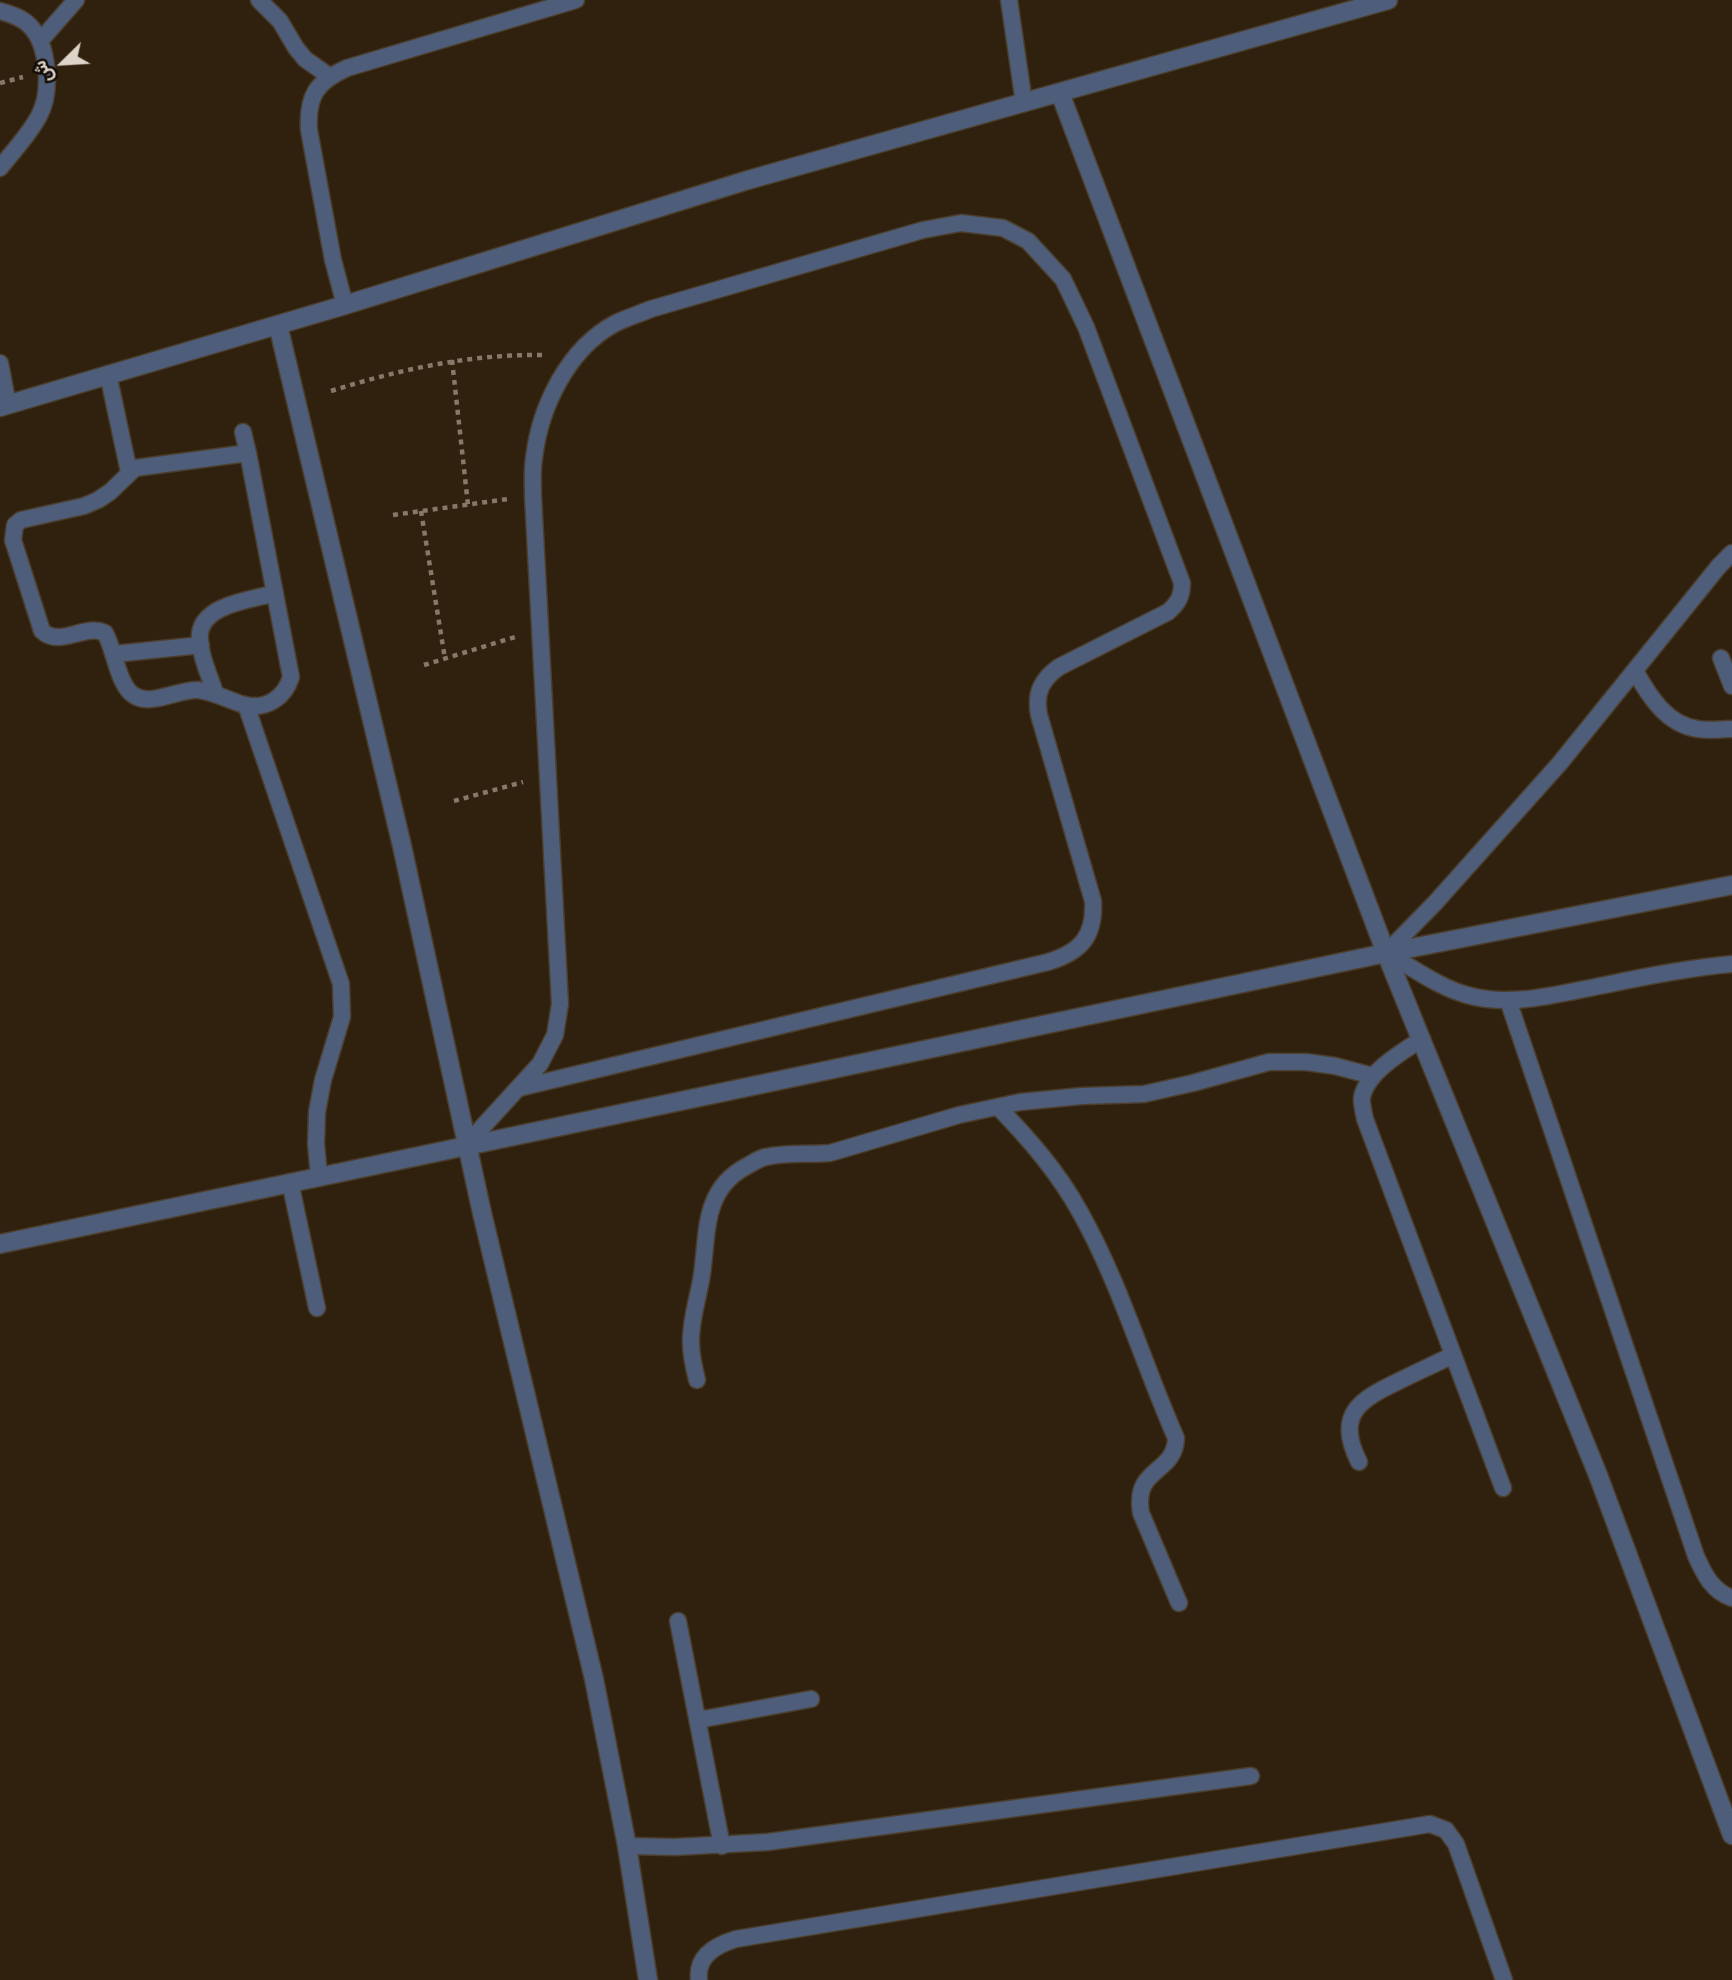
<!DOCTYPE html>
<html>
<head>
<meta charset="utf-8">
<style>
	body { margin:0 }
	#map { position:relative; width:1732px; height:1980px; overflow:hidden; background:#2f210e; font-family:"Source Sans 3",Vazirmatn,sans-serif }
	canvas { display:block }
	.north { position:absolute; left:28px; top:28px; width:70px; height:70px; -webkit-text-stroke:5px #120c05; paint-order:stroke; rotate:246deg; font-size:19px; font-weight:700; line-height:28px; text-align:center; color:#ded4c9 }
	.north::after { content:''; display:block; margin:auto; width:24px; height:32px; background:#ded4c9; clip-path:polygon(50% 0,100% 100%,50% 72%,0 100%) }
</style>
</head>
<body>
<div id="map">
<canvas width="1732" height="1980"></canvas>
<div class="north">ش</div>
</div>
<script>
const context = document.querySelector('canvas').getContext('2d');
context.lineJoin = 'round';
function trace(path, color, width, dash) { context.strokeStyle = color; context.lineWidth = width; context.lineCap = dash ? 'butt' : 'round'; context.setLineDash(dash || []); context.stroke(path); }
const path = new Path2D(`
	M0,83l23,-6
	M452,360l16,145
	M331,391c70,-22 139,-37 213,-36
	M421,511l24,148
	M393,515l115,-16
	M424,665l91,-28
	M454,801l69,-19`);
const lane = new Path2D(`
	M259,0l21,21 16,27 9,11 24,17
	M1009,0l15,103
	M0,11c10,3 21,6 29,14 20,19 23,67 10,91 -10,19 -26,35 -39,52
	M40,41l36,-41
	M345,305l-12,-45 -24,-130c-2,-34 7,-48 38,-62l229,-68
	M0,363l8,42
	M108,374l21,98
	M243,432l5,21 43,224c-6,20 -24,33 -46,28 -16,-4 -29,-13 -47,-15 -19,-1 -46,16 -63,6 -17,-9 -20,-46 -30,-63 -21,-10 -44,15 -63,-2l-29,-91 2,-15 6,-5 63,-14 14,-6 12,-8 25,-24 113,-15
	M1732,553l-13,13 -159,197 -125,140 -49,50c26,14 52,34 81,42 44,13 94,-2 138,-10 42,-9 84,-17 127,-21
	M114,654l87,-9
	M1721,658l11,28
	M1635,671c14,25 32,54 63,58 11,2 23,0 34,0
	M215,693c-5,-17 -17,-41 -15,-60 4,-29 52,-33 75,-40
	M246,705l95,279 1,33 -19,63 -6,32 -1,32 3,32
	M1508,1000l188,556c8,18 16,35 36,42
	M1422,1039c-19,12 -55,33 -60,58 -1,6 2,16 3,22l138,369
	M998,1107c31,32 60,65 82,105 40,71 63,151 96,226 -1,37 -43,28 -35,75l38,90
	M466,1145l74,-81 15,-29 5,-31 -27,-508c0,-13 -1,-26 1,-38 6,-51 34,-110 82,-135 10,-5 23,-9 35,-14l272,-79 38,-7 42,5 25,13 35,38 23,48 96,256c0,14 -4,20 -14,29l-109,55c-18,13 -24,26 -20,48l54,186c2,35 -12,51 -45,61l-529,126
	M290,1182l27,126
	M697,1380c-3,-12 -6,-25 -6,-37 -1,-23 8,-47 11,-69 6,-43 1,-85 45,-108 6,-3 12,-8 19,-9 21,-5 43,-2 64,-4l129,-38 61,-13 62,-6 62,-2 49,-11 76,-21h37l29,4 38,10
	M1359,1462c-24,-47 0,-62 40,-81 18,-9 36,-17 54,-26
	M678,1621l44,225
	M698,1720l113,-21
	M627,1846l48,1 93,-5 483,-66
	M699,1980c-3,-24 17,-35 37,-41l694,-115 16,6 10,14 48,136`);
const street = new Path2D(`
	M1060,93l326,860 212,522 134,360
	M278,325l124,521 80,367 112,466 33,167 21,134
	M0,407l345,-102 403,-125 640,-180
	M0,1244l1386,-291 346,-68`);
trace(lane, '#4b3e2c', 19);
trace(street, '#4b3e2c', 21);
trace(path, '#85796a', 4.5, [5, 5]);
trace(lane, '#4e5d79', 16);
trace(street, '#4e5d79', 18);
</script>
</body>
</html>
